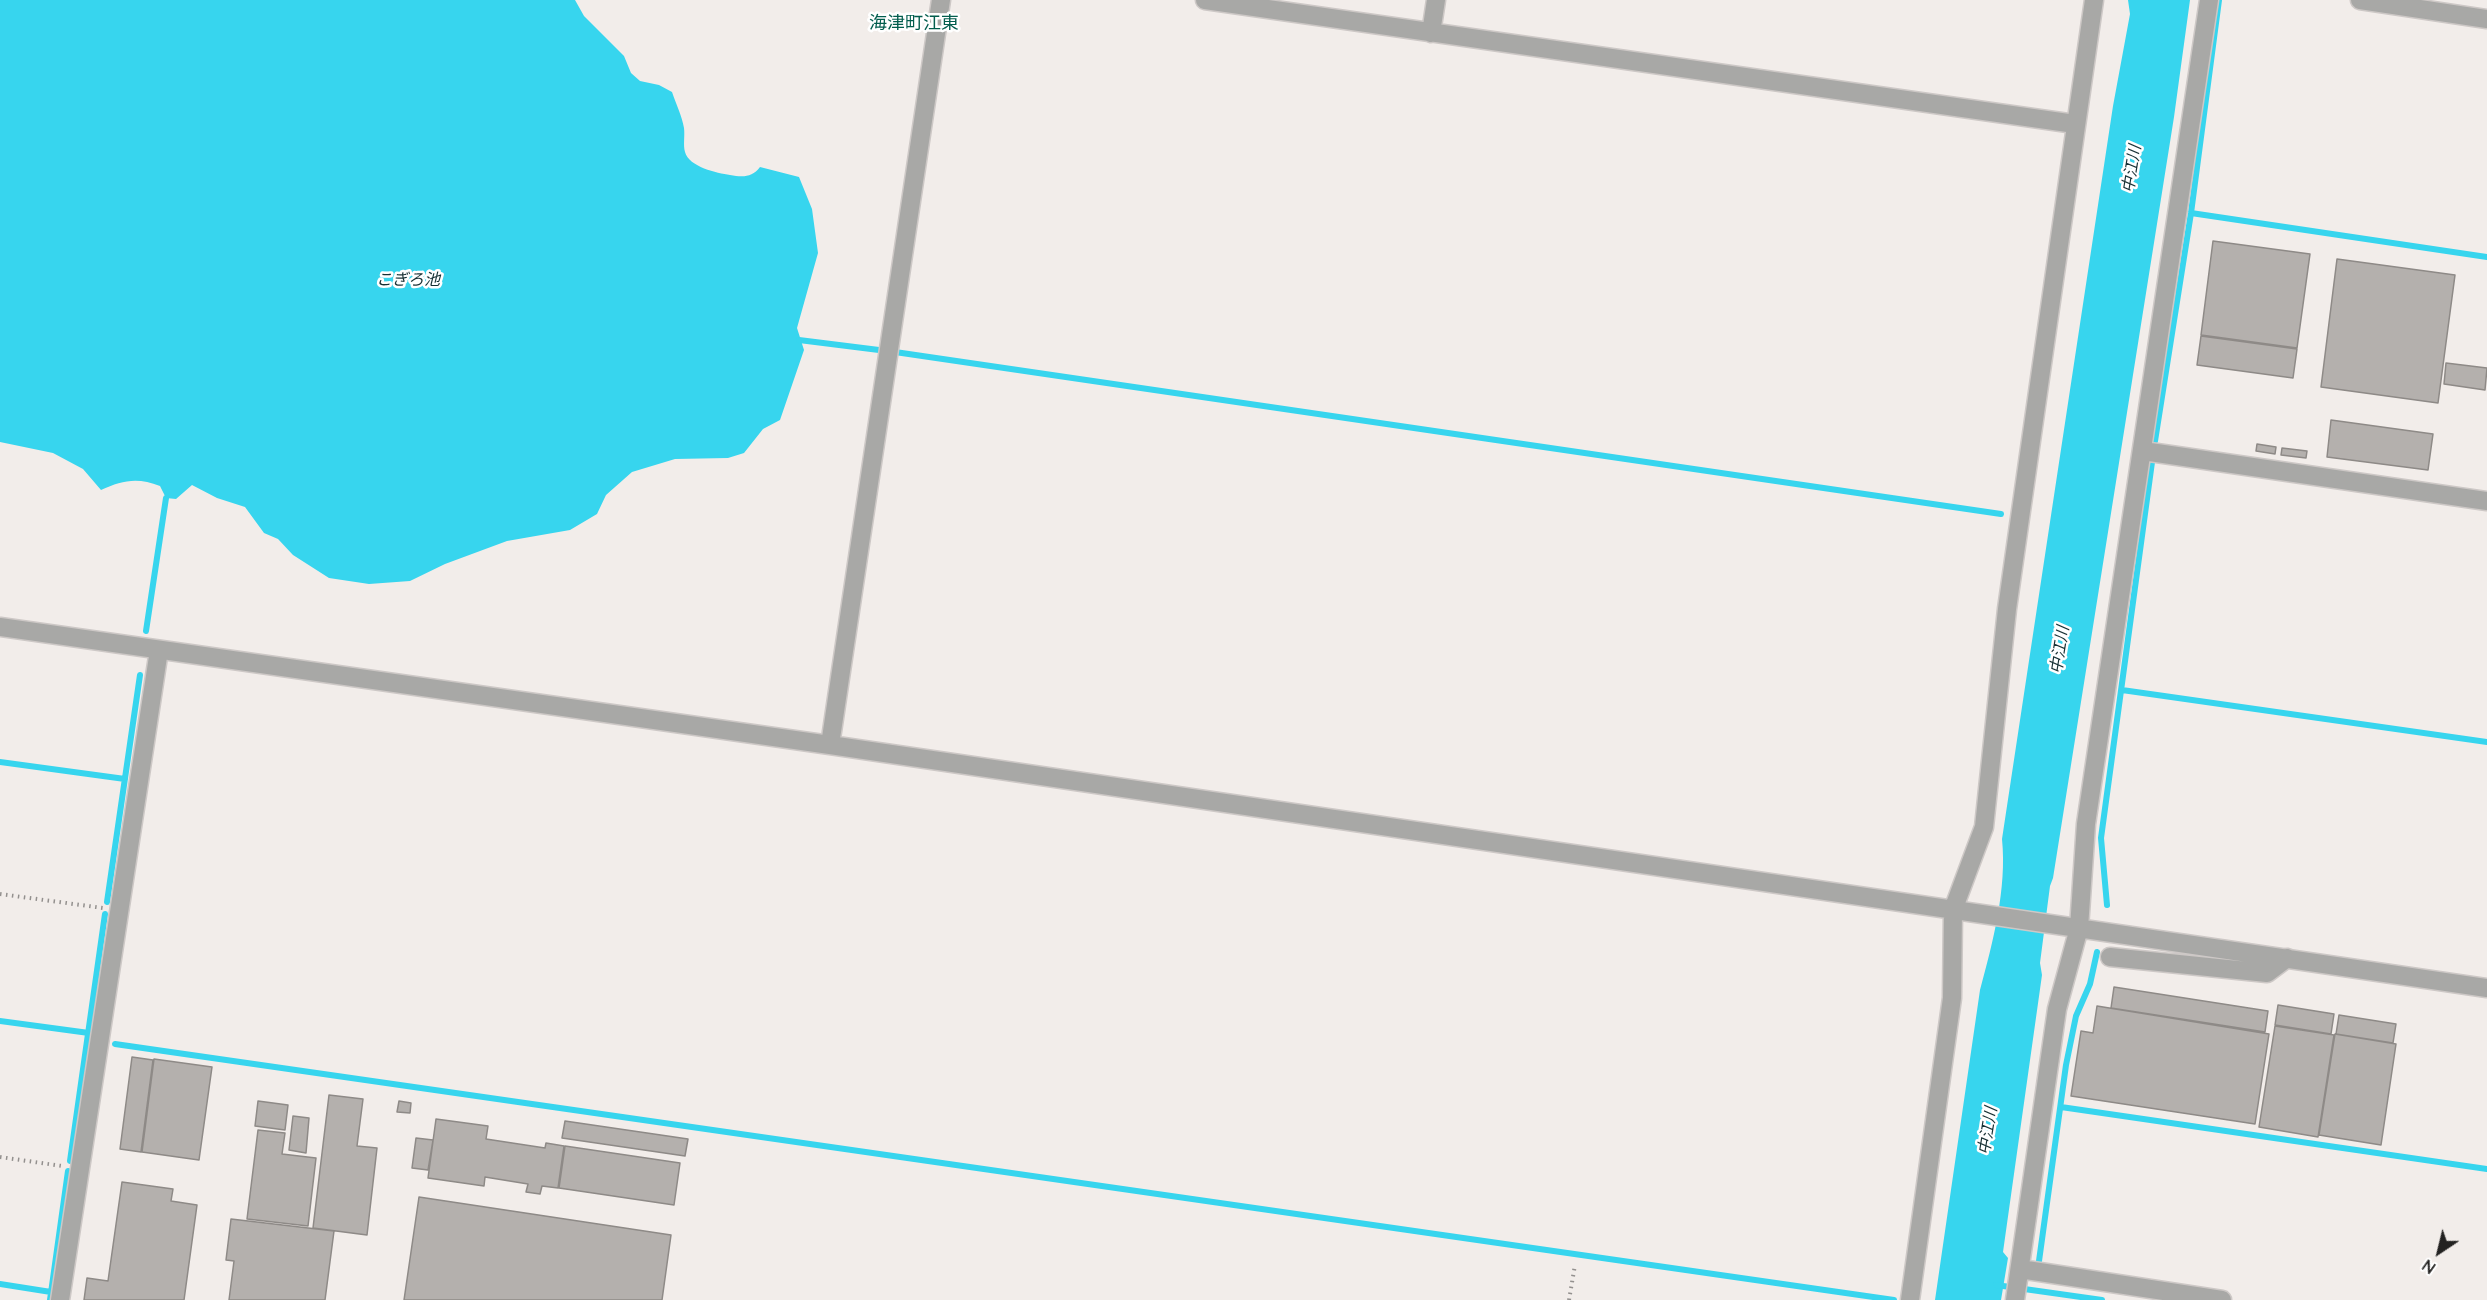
<!DOCTYPE html>
<html>
<head>
<meta charset="utf-8">
<style>
	body { margin:0 }
	#map { position:relative; width:2487px; height:1300px; overflow:hidden; background:#f2edea; font-family:Quicksand,sans-serif }
	canvas { display:block }
	.north { position:absolute; left:2409px; top:1222px; width:60px; height:60px; -webkit-text-stroke:4px #fff; paint-order:stroke; rotate:215deg; font-size:16px; font-weight:700; line-height:24px; text-align:center; color:#232221 }
	.north::after { content:''; display:block; margin:auto; width:21px; height:27px; background:#232221; clip-path:polygon(50% 0,100% 100%,50% 72%,0 100%) }
</style>
</head>
<body>
<div id="map">
<canvas width="2487" height="1300"></canvas>
<div class="north">N</div>
</div>
<script>
const context = document.querySelector('canvas').getContext('2d');
context.lineJoin = 'round';
function fillPath(path, color) { context.fillStyle = color; context.fill(path, 'evenodd'); }
function trace(path, color, width, dash) { context.strokeStyle = color; context.lineWidth = width; context.lineCap = dash ? 'butt' : 'round'; context.setLineDash(dash || []); context.stroke(path); }
function drawText(font, color, halo, rows, align = 'center') {
  context.font = font + ' Quicksand,"Noto Sans JP",sans-serif'; context.lineWidth = 5; context.setLineDash([]); context.textBaseline = 'middle'; context.strokeStyle = halo; context.fillStyle = color; for (const [text, x, y, turn = 0] of rows) {
    context.save(); context.translate(x, y); context.rotate((+turn || 0) * Math.PI / 180); context.textAlign = isNaN(turn) ? turn : align; if (halo) context.strokeText(text, 0, 0); context.fillText(text, 0, 0); context.restore();
  }
}
const water = new Path2D(`
	M0,0h575l9,16 40,40 7,17 9,8 19,4 13,7c4,12 10,24 12,36 1,8 -1,17 1,24 4,15 32,21 45,23 12,2 22,3 30,-8l39,10 13,32 6,44 -21,75 7,22 -24,70 -17,9 -19,24 -16,5 -53,1 -43,13 -26,23 -9,19 -27,16 -63,11 -62,23 -35,17 -41,3 -40,-6 -36,-23 -15,-16 -14,-6 -19,-26 -28,-9 -25,-13 -16,14 -10,-1 -6,-12c-22,-9 -38,-6 -59,4l-18,-21 -30,-16 -53,-11z
	M2128,0h62l-16,117 -121,761 -3,8 -10,77 2,12 -39,277 5,6 -7,42h-66l45,-310c13,-48 27,-101 22,-151l111,-733 17,-92z`);
const stream = new Path2D(`
	M2191,213l296,44
	M799,340l80,10
	M895,352l1106,162
	M2155,441l36,-228 28,-213
	M146,631l20,-133
	M2122,690l365,52
	M0,762l125,17
	M107,902l33,-227
	M2107,905l-6,-67 51,-376
	M0,1021l89,12
	M115,1044l1779,256
	M2061,1107l426,62
	M70,1161l35,-247
	M2039,1261l27,-196 10,-49 14,-32 7,-32
	M0,1284l51,8
	M1996,1285l106,15
	M50,1300l18,-129`);
const building = new Path2D(`
	M2213,241l97,13 -13,94 -96,-13z
	M2337,259l118,16 -17,128 -117,-16z
	M2201,336l96,13 -4,29 -96,-13z
	M2446,363l41,5 -2,22 -41,-6z
	M2331,420l102,14 -5,36 -101,-13z
	M2257,444l19,3 -1,7 -19,-3z
	M2282,448l25,3 -1,7 -25,-3z
	M2114,987l154,24 -3,21 -154,-24z
	M2278,1005l56,9 -3,20 -56,-9z
	M2097,1006l172,28 -14,90 -184,-28 10,-65 12,2z
	M2339,1015l57,9 -3,19 -57,-9z
	M2275,1026l59,9 -16,102 -59,-10z
	M2335,1034l61,10 -15,101 -62,-10z
	M132,1057l21,3 -12,92 -21,-3z
	M154,1059l58,8 -13,93 -57,-8z
	M329,1095l34,4 -6,47 20,2 -10,87 -54,-7z
	M258,1101l30,4 -3,25 -30,-4z
	M399,1101l12,2 -1,10 -13,-1z
	M293,1116l16,2 -3,35 -17,-3z
	M436,1119l52,7 -2,13 59,9 1,-5 18,3 -6,42 -16,-2 -2,8 -14,-2 2,-8 -43,-7 -1,9 -56,-8z
	M565,1121l123,18 -3,17 -123,-18z
	M258,1130l27,3 -3,21 34,4 -8,68 -61,-7z
	M416,1138l17,2 -5,30 -16,-2z
	M565,1146l115,17 -6,42 -115,-17z
	M122,1182l51,7 -2,12 26,4 -13,95h-100l3,-22 21,3z
	M419,1197l252,38 -9,65h-258z
	M231,1219l103,12 -9,69h-96l5,-39 -8,-1z`);
const path = new Path2D(`
	M0,894l103,14
	M0,1157l62,9
	M1569,1300l6,-35`);
const minor = new Path2D(`
	M1205,0l870,124
	M2360,0l127,19
	M1431,33l5,-33
	M2143,451l344,50
	M0,627l830,118 1657,243
	M830,745l111,-745
	M2110,957l157,16 20,-15
	M2020,1269l202,31
	M60,1300l99,-650
	M1910,1300l42,-302 1,-88 31,-83 23,-218 87,-609
	M2015,1300l42,-291 22,-81 7,-104 123,-824`);
const waterNames = [
	["中江川",2132,169,-81],
	["こぎろ池",408,280],
	["中江川",2060,650,-81],
	["中江川",1988,1131,-81]
];
const quarterNames = [
	["海津町江東",914,24]
];
fillPath(water, '#37d5ee');
trace(stream, '#37d5ee', 6);
fillPath(building, '#b4b0ad');
trace(building, '#8e8a87', 1.5);
trace(minor, '#cdc8c6', 21);
trace(path, '#93908e', 4, [1.5, 4.5]);
trace(minor, '#a8a8a6', 18);
drawText('italic 16px', '#173034', '#fff', waterNames);
drawText('18px', '#025d4d', '#fff', quarterNames);
</script>
</body>
</html>
